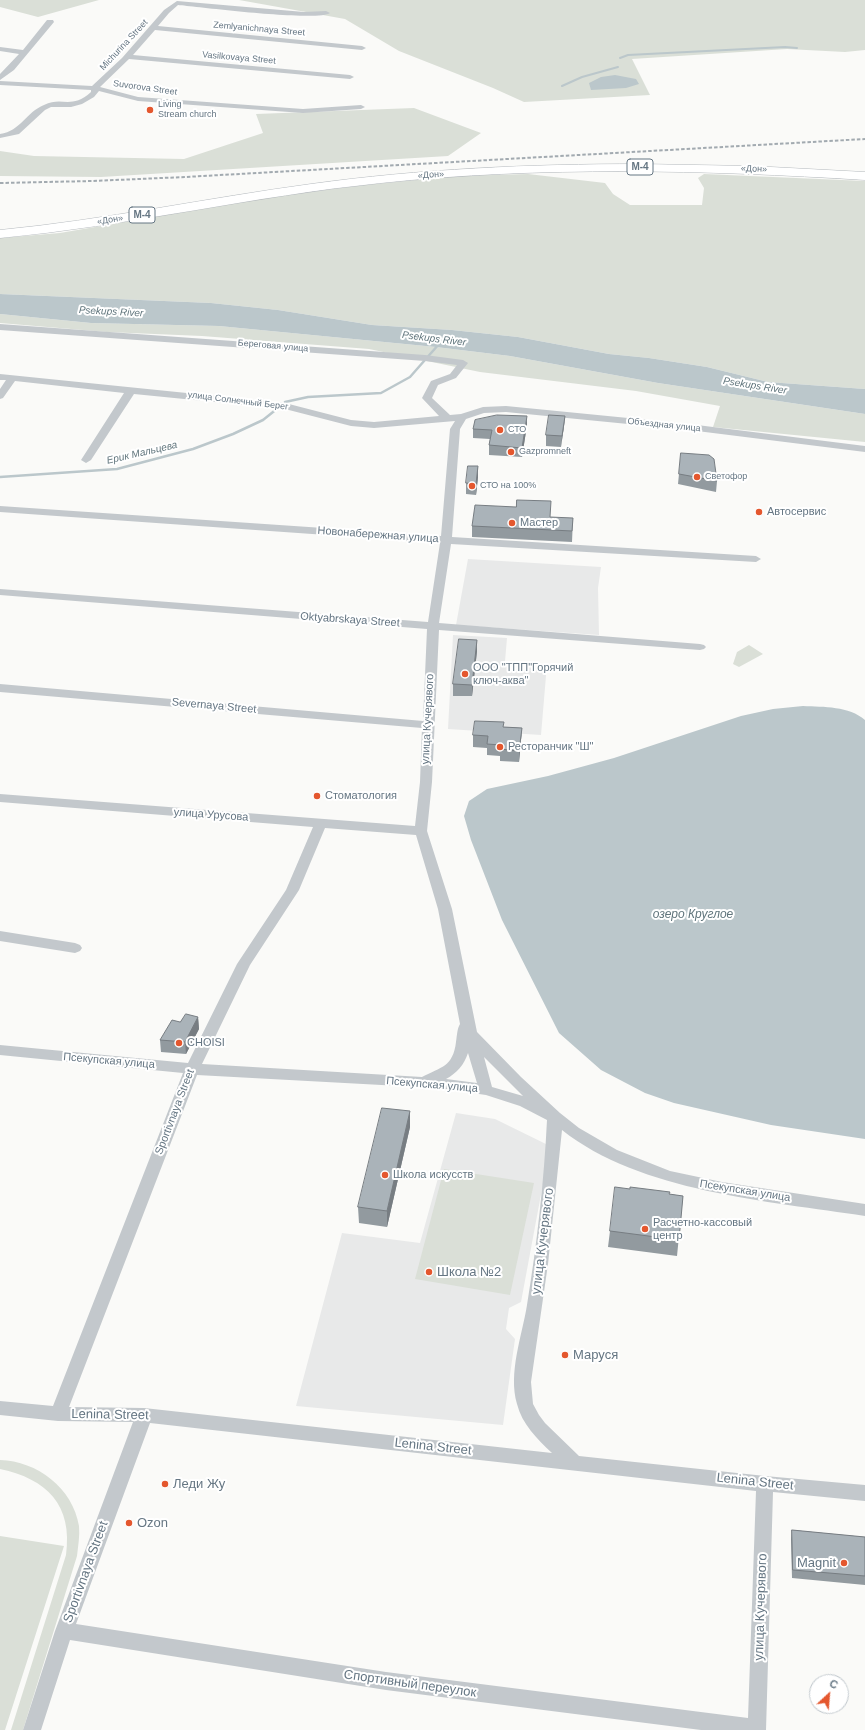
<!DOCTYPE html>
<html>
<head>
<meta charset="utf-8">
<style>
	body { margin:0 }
	#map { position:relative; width:865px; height:1730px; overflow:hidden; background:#fafaf8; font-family:Arial,sans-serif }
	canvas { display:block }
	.north { position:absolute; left:809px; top:1674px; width:40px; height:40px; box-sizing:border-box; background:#fff; border:1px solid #c1c8cd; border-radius:50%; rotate:26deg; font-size:11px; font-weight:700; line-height:16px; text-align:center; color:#657683 }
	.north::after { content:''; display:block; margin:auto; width:14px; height:18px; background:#e4572e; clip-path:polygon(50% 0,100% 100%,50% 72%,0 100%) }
</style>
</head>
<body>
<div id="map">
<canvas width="865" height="1730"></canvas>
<div class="north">С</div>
</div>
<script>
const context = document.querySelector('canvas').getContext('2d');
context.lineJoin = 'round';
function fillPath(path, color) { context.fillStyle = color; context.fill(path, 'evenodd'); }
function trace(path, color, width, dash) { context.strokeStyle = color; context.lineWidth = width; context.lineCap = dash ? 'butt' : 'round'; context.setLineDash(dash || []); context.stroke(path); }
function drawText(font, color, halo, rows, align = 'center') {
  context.font = font + ' Arial,sans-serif'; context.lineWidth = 4; context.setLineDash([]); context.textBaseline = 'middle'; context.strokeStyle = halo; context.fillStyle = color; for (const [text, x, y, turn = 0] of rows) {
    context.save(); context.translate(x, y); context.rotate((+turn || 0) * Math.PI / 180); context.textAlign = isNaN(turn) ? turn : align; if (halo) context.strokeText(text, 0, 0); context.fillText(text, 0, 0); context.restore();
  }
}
const built = new Path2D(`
	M468,559l133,8 -3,21 1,47 -143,-10z
	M453,635l54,3 -2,23 42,3 -6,71 -93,-6z
	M456,1113l39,6 55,27 -29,156 -12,6 -3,21 9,10 -12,86 -207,-19 46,-173 78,10z`);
const green = new Path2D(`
	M0,0h99l-61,17 -38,-10z
	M239,0h626v50l-20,2 -58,-3 -155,10 18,36 -126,7 -31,-14 -94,-37 -54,-32z
	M414,108l67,25 -33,23 -347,21 -101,-1v-25l34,5 150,3 79,-26 -7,-19z
	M528,174l77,9 8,11 17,11h72l2,-17 -6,-10 6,-4 161,7v208l-97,-7 -61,-15 -58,-9 -40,-4 -91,-17 -66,-7 -80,-5 -94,-15 -67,-7 -211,-9v-56l60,-5 204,-35 100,-13 94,-9z
	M0,314l91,9 128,3 217,21 74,9 148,27 207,31v28l-152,-15 7,-21 -84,-15 -156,-19 -111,-23 -167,-13 -95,-4 -107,-9z
	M749,645l14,9 -24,13 -6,-3 4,-12z
	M444,1169l90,14 -24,112 -95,-16z
	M0,1460c37,1 73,28 79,66 1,10 -1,20 -2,30l-54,174h-12l55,-175c7,-50 -19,-76 -66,-86z
	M0,1536l64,10 -59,184h-5z`);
const water = new Path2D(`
	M615,75l21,4 3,5 -13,4 -35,2 -2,-7 12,-6z
	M0,294l211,9 67,7 94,15 80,5 66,7 91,17 40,4 58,9 61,15 97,7v25l-207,-31 -148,-27 -74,-9 -217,-21 -128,-3 -91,-9z
	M803,706c21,1 46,0 62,14v419l-94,-14 -97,-22 -29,-10 -44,-23 -42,-37 -57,-113 -31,-80 -7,-24 5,-15 18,-12 61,-13 66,-18 127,-42 32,-7z`);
const streamFar1 = new Path2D(`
	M620,58l8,-3 157,-8 12,1
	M562,86l20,-9 36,-10`);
const stream = new Path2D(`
	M285,402l23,-5 73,-4 29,-16 29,-33
	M0,477l117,-8 76,-20 40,-15 30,-14 15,-12`);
const minor = new Path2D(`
	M177,1l127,11 22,-1 4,2c-12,9 -130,-6 -152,-8l-9,8 -11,13 204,20 4,2 -4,2 -207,-20 -22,25 217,20 4,2 -4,2 -221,-20 -29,28 38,10 165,12 58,-4 4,2 -4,2 -58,4 -165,-12 -39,-10 -5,6 -12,7 -11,3h-20l-6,3 -26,24 -19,4v-4c21,-3 26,-22 44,-29 18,-9 27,5 47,-13v-2l-91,-5v-4l92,5 30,-28 42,-48z
	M47,20h6l1,2 -40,48 -14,10v-6l19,-20 -19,-3v-4l23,3z
	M0,324l425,31 38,5 5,3 -12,15 -18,7 -6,13 18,17 11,-1 22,-7 23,-1 183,18 176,22v6l-176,-22 -183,-18 -22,1 -18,6 -6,10 -8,108 304,19 5,3 -5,3 -305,-18 -12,79 261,21 4,1 2,2 -2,2 -4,1 -261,-20 -7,152 -5,49 25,78 25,123 44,45 39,36 19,15 38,22 53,21 52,11 143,22v12c-96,-15 -225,-24 -303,-86l-14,134 -17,118 2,22 6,11 6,8 34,33 186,20 100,9v16l-92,-9 -7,238h-65l-315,-40 -316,-50 -29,90h-18l32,-99 78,-209 -75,-1 -58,-6v-14l53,5 130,-333 -183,-18v-10l188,18 49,-99 49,-74 27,-63 -313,-25v-8l415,32 5,-44 2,-54 -422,-36v-8l423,37 4,-92 -427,-34v-6l428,33 12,-79 -440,-31v-6l441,30 9,-107 5,-8 -81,7 -23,-2 -66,-17 -151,-15 -43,66 -5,3 -5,-3 43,-67 -109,-12 -12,17 -3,1v-10l6,-9h-6v-6l285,29 66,17 23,2 65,-6 -17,-18 9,-17 19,-7 7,-9 -32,-4 -425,-31zM325,828l91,7 22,74 22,115c-3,5 -3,12 -4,18 -3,25 -15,25 -34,35l-220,-13 48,-99 49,-75zM468,1053l9,30 -31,-4c11,-6 18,-14 22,-26zM484,1057l39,39 -31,-9zM197,1075l240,13 49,7 34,11 27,14c-3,61 -10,124 -20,185 -5,31 -19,68 -10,99 5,20 20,35 35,49l-408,-45 -75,-1zM150,1423l606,68 -8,227 -362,-46 -310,-48z
	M0,931l75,12 5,2 2,3 -2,3 -5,2 -75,-12z`);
const highway = new Path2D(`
	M640,164l112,2 113,6v8c-161,-10 -323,-14 -484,3 -128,13 -253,43 -381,55v-8c104,-10 207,-32 311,-46 109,-15 219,-20 329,-20z`);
const rail = new Path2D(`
	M0,183l93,-2 92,-4 680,-38`);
const wall = new Path2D(`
	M565,416l-1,10 -3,21 -15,-1v-11z
	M527,425l-5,32 -33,-2v-10l1,-6 -17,-1v-9z
	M681,453l36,28 -1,11 -38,-8z
	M478,466v11l-2,18 -10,-1v-11z
	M573,518l-1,24 -100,-5v-11z
	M477,640v11l-5,45h-19v-12z
	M504,727l18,1 -1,12 -2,22 -19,-1v-5l-13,-1v-7l-14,-1v-12z
	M198,1017l1,12 -13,25 -25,-2 -1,-12 20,-18z
	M410,1111v16l-23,100 -28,-4 -1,-16z
	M669,1194l14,2 -6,60 -69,-9 2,-16z
	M792,1530l73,7v48l-73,-7 -1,-39z`);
const shadedWall = new Path2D(`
	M527,416v9l-5,32v-9z
	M565,416l-1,10 -3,21 1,-11z
	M478,466v11l-2,18v-11z
	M477,640v11l-5,45v-11z
	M522,728l-1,12 -2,22v-11z
	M198,1017l1,12 -13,25 -1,-12z
	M410,1111v16l-23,100v-16z`);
const building = new Path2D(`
	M497,415l30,1 -5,32 -33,-3 3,-15 -19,-1 2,-9z
	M549,415l16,1 -3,20 -16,-1z
	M681,453l28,2 5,4 3,22 -38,-7z
	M468,466h10l-2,18 -10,-1z
	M517,500l34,1 -1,16 23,1 -1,13 -100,-5 3,-21 41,2z
	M459,639l18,1 -5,45 -19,-1z
	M475,721l29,1 -1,5 19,1 -3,23 -19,-2 1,-4 -14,-1 1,-8 -15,-1z
	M186,1014l12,3 -13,25 -25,-2 12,-20 8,2z
	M382,1108l28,3 -23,100 -29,-4z
	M615,1187l15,2v-2l40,5 -1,2 14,2 -4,44 -69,-9z
	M792,1530l73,7v39l-72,-6z`);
const markers = [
	[150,110,4,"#e4572e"],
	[500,430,4,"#e4572e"],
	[511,452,4,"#e4572e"],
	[697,477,4,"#e4572e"],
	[472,486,4,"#e4572e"],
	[759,512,4,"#e4572e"],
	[512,523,4,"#e4572e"],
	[465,674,4,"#e4572e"],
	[500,747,4,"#e4572e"],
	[317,796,4,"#e4572e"],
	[179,1043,4,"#e4572e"],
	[385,1175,4,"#e4572e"],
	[645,1229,4,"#e4572e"],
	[429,1272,4,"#e4572e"],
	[565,1355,4,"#e4572e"],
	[165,1484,4,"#e4572e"],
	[129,1523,4,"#e4572e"],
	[844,1563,4,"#e4572e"]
];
const farStreetnames = [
	["Zemlyanichnaya Street",259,29,5],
	["Michurina Street",124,45,-47],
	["Vasilkovaya Street",239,58,5],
	["Suvorova Street",145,88,8],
	["«Дон»",754,169,2],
	["«Дон»",431,175,-4],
	["«Дон»",110,220,-9],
	["Береговая улица",273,346,5],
	["улица Солнечный Берег",238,401,7],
	["Объездная улица",664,425,6]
];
const farPoinames = [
	["Living",158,105],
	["Stream church",158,115],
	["СТО",508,430],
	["Gazpromneft",519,452],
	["Светофор",705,477],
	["СТО на 100%",480,486]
];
const shields = [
	[640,167,26],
	[142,215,26]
];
const shieldNames = [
	["М-4",640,167],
	["М-4",142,215]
];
const farWaternames = [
	["Psekups River",111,312,3],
	["Psekups River",434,339,7],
	["Psekups River",755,386,9],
	["Ерик Мальцева",142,453,-13]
];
const poiNames = [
	["Автосервис",767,512],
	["Мастер",520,523],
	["ООО \"ТПП\"Горячий",473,668],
	["ключ-аква\"",473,681],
	["Ресторанчик \"Ш\"",508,747],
	["Стоматология",325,796],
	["CHOISI",187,1043],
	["Школа искусств",393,1175],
	["Расчетно-кассовый",653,1223],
	["центр",653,1236]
];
const streetNames = [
	["Новонабережная улица",378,535,4],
	["Oktyabrskaya Street",350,620,4],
	["Severnaya Street",214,706,5],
	["улица Кучерявого",428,719,-87],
	["улица Урусова",211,815,4],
	["Псекупская улица",109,1061,5],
	["Псекупская улица",432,1085,5],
	["Sportivnaya Street",175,1112,-69],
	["Псекупская улица",745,1191,9]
];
const waterNames = [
	["озеро Круглое",693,915]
];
const nearStreetnames = [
	["улица Кучерявого",543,1241,-83],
	["Lenina Street",110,1415,1],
	["Lenina Street",433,1447,6],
	["Lenina Street",755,1482,6],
	["Sportivnaya Street",86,1572,-70],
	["улица Кучерявого",761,1607,-88],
	["Спортивный переулок",410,1684,8]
];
const nearPoinames = [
	["Школа №2",437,1272],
	["Маруся",573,1355],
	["Леди Жу",173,1484],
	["Ozon",137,1523],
	["Magnit",836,1563,"right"]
];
fillPath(built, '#e8e9e9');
fillPath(green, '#dadfd7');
fillPath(water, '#bbc7cb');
trace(streamFar1, '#bbc7cb', 2);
trace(stream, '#bbc7cb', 2.5);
trace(highway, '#b4b9bd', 1);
fillPath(minor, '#c3c8cc');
fillPath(highway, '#fff');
trace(rail, '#a2aab0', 2, [3.5, 2]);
fillPath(wall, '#929a9f');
fillPath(shadedWall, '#777d82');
fillPath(building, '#aab3b9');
trace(building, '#777d82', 1);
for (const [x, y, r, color] of markers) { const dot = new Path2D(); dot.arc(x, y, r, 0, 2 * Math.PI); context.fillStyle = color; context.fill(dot); trace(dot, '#fff', 1.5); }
drawText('9px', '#657683', '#fff', farStreetnames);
drawText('9px', '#657683', '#fff', farPoinames, 'left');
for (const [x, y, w] of shields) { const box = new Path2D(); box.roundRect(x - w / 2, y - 8, w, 16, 3); context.fillStyle = '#fff'; context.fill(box); trace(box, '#657683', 1); }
drawText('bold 10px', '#657683', null, shieldNames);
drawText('italic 10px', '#60757c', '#fff', farWaternames);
drawText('11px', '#657683', '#fff', poiNames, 'left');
drawText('11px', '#657683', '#fff', streetNames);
drawText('italic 12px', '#60757c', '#fff', waterNames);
drawText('13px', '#657683', '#fff', nearStreetnames);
drawText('13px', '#657683', '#fff', nearPoinames, 'left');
</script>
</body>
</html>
